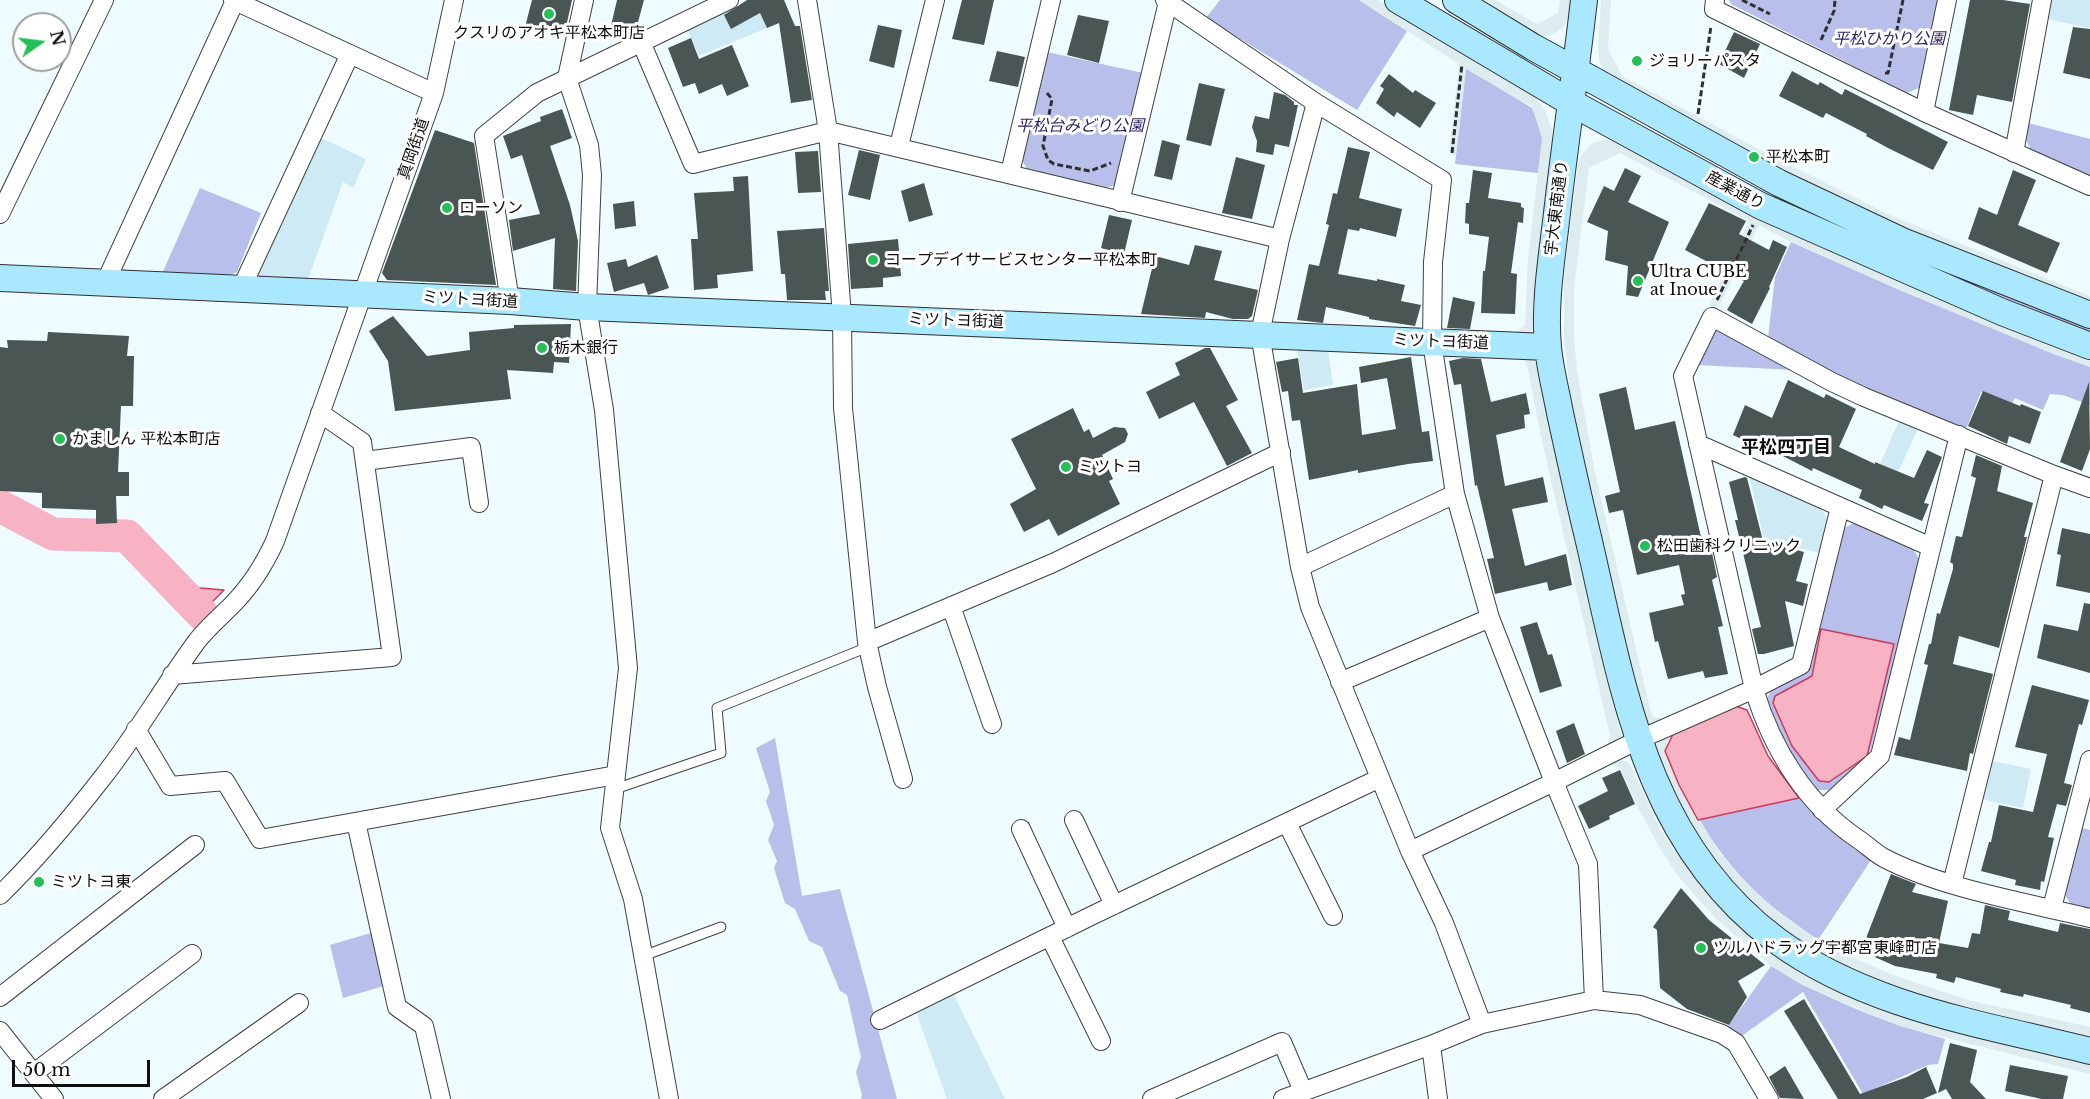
<!DOCTYPE html>
<html>
<head>
<meta charset="utf-8">
<style>
	body { margin:0 }
	#map { position:relative; width:2090px; height:1099px; overflow:hidden; background:#eefcff; font-family:"Libre Baskerville",serif }
	canvas { display:block }
	.north { position:absolute; left:12px; top:12px; width:60px; height:60px; box-sizing:border-box; background:#fff; border:2px solid #9f9f9f; border-radius:50%; rotate:76deg; font-size:16px; font-weight:700; line-height:24px; text-align:center; color:#0e0e0e }
	.north::after { content:''; display:block; margin:auto; width:21px; height:27px; background:#24bf57; clip-path:polygon(50% 0,100% 100%,50% 72%,0 100%) }
	.scale { position:absolute; left:12px; top:1060px; width:138px; height:27px; box-sizing:border-box; border:3px solid #0e0e0e; border-top:0; padding-left:8px; font-size:18px; line-height:21px; white-space:nowrap; color:#0e0e0e; -webkit-text-stroke:4px #fff; paint-order:stroke }
</style>
</head>
<body>
<div id="map">
<canvas width="2090" height="1099"></canvas>
<div class="north">N</div>
<div class="scale">50 m</div>
</div>
<script>
const context = document.querySelector('canvas').getContext('2d');
context.lineJoin = 'round';
function fillPath(path, color) { context.fillStyle = color; context.fill(path, 'evenodd'); }
function trace(path, color, width, dash) { context.strokeStyle = color; context.lineWidth = width; context.lineCap = dash ? 'butt' : 'round'; context.setLineDash(dash || []); context.stroke(path); }
function drawText(font, color, halo, rows, align = 'center') {
  context.font = font + ' "Libre Baskerville","Noto Sans JP",serif'; context.lineWidth = 6; context.setLineDash([]); context.textBaseline = 'middle'; context.strokeStyle = halo; context.fillStyle = color; for (const [text, x, y, turn = 0] of rows) {
    context.save(); context.translate(x, y); context.rotate((+turn || 0) * Math.PI / 180); context.textAlign = isNaN(turn) ? turn : align; if (halo) context.strokeText(text, 0, 0); context.fillText(text, 0, 0); context.restore();
  }
}
const farmland = new Path2D(`
	M754,0l13,28 -68,28 -12,-27z
	M2051,0h39v28l-43,-9z
	M319,137l47,22 -13,29 -10,-6 -36,100 -45,-2 -6,-12z
	M1297,348l31,1 5,36 -29,5z
	M1899,421l19,8 -20,43 -18,-8z
	M1749,476l71,31 8,14 -9,32 -55,-14z
	M1992,761l39,8 -8,39 -41,-9z
	M952,991l53,108h-58l-32,-90z`);
const green = new Path2D(`
	M1220,0h139l48,31 -50,79 -151,-92z
	M1729,0h210l-16,86 -16,7 -176,-89z
	M1047,52l96,21 -25,112 -14,3 -77,-19 -6,-11z
	M1466,68l66,40 11,27 -5,38 -83,-9z
	M2028,123l62,16v36l-3,1 -56,-26 -5,-10z
	M1714,158l116,62 138,61 122,48v7l-308,-133z
	M200,188l61,25 -24,59 -11,5 -65,-1z
	M1791,242l111,49 188,76v38l-27,-10 -13,-1 -7,16 -28,-12 -3,6 -31,-12 -15,37 -136,-55 -62,-36 7,-61z
	M1718,330l76,40 -97,-5 16,-33z
	M1855,523l58,25 7,13 -49,188 -4,7 -37,34h-12c-23,-28 -39,-58 -51,-92l5,-9 35,-17 34,-143z
	M775,738l27,158 38,-7 57,210h-36l1,-4 -6,-23 5,-15 -14,-62 -7,-4 -18,-44 -13,-6 -14,-32 -10,-6 -11,-35 3,-7 -9,-21 6,-15 -8,-24 4,-9 -14,-44z
	M1799,798c21,25 46,43 72,62l-53,80c-25,-18 -51,-35 -72,-58 -18,-19 -33,-40 -48,-62z
	M2082,828l8,2v80l-18,-4 -7,-11z
	M374,932l13,53 -44,13 -13,-53z
	M1771,966c54,33 112,56 174,73l-7,25 -10,1 -65,29 -60,-102 -64,46 -13,-9z`);
const plaza = new Path2D(`
	M1359,0h19l104,66 52,30 11,14 7,21v17l-13,99 -4,79 -8,9 -14,1 12,-12 3,-66 14,-120 -10,-31 -66,-38 -10,86 -7,-4 10,-87z
	M1471,0h24l42,24 21,-11 2,-13h11l-2,16 -5,10 -11,9 -13,2z
	M1601,0h10l-3,49 14,27 163,87 105,52 200,81v9l-203,-83 -93,-44 -190,-106 -5,-12 -1,-13z
	M1604,139l9,2 175,88 302,128v10l-37,-13 -151,-63 -111,-49 -32,-17 -42,85 -8,-5 40,-84 -129,-68 -31,15 -15,120v51l3,31 18,103 49,210 8,33 12,4 -16,6 -6,-8 -58,-252 -14,-74 -6,-53v-63l14,-111 2,-8 11,-13z
	M1519,356l12,2 6,7 16,79 55,241 13,50 -1,5 -14,10 4,-14 -70,-304 -13,-68z
	M1669,737l-4,14 14,34 39,65 29,34 32,29 39,27 49,24 34,14 71,23 118,26v10l-157,-38 -49,-15 -64,-31 -36,-23 -42,-37 -31,-35 -32,-50 -24,-61 5,-6z
	M1621,760l7,2 3,5 28,59 11,19 30,39 22,26 24,22 49,37 31,18 74,29 190,49v9l-191,-48 -97,-41 -31,-19 -56,-48 -38,-43 -17,-27 -22,-40 -18,-40 -10,-4z`);
const water = new Path2D(`
	M177,586l47,4 -21,21z
	M1821,629l73,15 -27,112 -38,26 -10,-1 -27,-35 -19,-43 2,-7 37,-20z
	M1736,706l11,4 21,46 31,42 -101,22 -19,-35 -14,-34 8,-17z`);
const river = new Path2D(`
	M0,506l53,28 74,2 75,78`);
const building = new Path2D(`
	M532,0h40l-8,36 -39,-9z
	M617,0h27l-9,33 -3,1 -22,-4z
	M747,0h37l11,26h5l12,74 -21,3 -12,-80 -12,5 -7,-15 -29,16 -7,-14z
	M962,0h32l-10,45 -32,-6z
	M1970,0h33l27,4 -18,98 -35,-7 -4,20 -24,-5z
	M1078,15l31,6 -10,42 -32,-8z
	M878,25l24,5 -8,38 -25,-7z
	M2073,27l17,2v50l-27,-6z
	M1734,32l26,12 -16,34 -25,-14z
	M691,38l8,21 33,-14 17,41 -22,10 -5,-12 -23,10 -4,-11 -12,4 -15,-39z
	M997,51l28,6 -7,30 -29,-6z
	M1792,71l26,14 2,-3 22,13 3,-6 103,53 -15,28 -45,-22 -22,-12 1,-2 -41,-21 -3,5 -44,-22z
	M1389,74l24,19 2,-3 21,13 -16,25 -23,-16 -3,5 -18,-14 8,-14 -4,-3z
	M1199,83l26,6 -14,57 -25,-6z
	M1274,92l11,3 9,7v3h4l-9,42 -14,-3 -2,11 -17,-3 1,-11 -5,-14 3,-11 14,3z
	M562,109l10,29 -22,8 20,59 8,36 -2,50 -23,-2 2,-51 -42,13 -4,-31 31,-6 -18,-59 -11,4 -8,-23 38,-15 -1,-4z
	M435,130l39,13 22,142 -109,-5 -5,-7z
	M1162,140l18,5 -8,35 -18,-4z
	M1348,147l22,5 -11,46 43,11 -6,28 -36,-9 -1,3 -11,-2 -10,45 39,7v-2l28,6 -4,16 20,4 -6,21 -46,-7v-2l-43,-10 -3,16 -26,-3 12,-56 10,2 10,-41 -3,-1 7,-31 4,1z
	M859,150l21,5 -10,45 -22,-5z
	M818,151l3,41 -23,1 -3,-41z
	M1236,157l29,8 -13,54 -30,-6z
	M1625,168l16,8 -13,26 41,20 -31,75 -12,-2 2,-29 -23,-6 3,-29 -21,-9 17,-36 10,5z
	M1473,170l19,3 -4,25 33,5v4l3,1 -1,15 -5,-1 -7,51 6,1 -2,40 -34,-1 2,-42h2l4,-34 -20,-3v-10l-4,-1 1,-20h3z
	M2013,170l23,10 -18,45 42,18 -13,30 -79,-34 11,-32 18,8z
	M748,176l5,95 -36,4 1,13 -24,2 -3,-51h7l-4,-46 40,-2 -1,-14z
	M924,183l9,32 -24,7 -8,-31z
	M634,201l2,25 -21,3 -2,-25z
	M1709,203l37,18 -7,13 30,16 4,-10 14,7 -18,40 1,1 -18,36 -25,-14 17,-29 -59,-31z
	M1109,215l23,5 -8,34 -23,-6z
	M824,228l5,63h-4l1,9h-39l-2,-26h-4l-4,-43z
	M898,239l3,37 -18,2v9l-32,2 -3,-45z
	M1195,245l27,6 -8,29 44,10 -6,26 -4,3h-15l-27,-7 -1,6 -64,-4 14,-58 34,9z
	M657,255l12,33 -21,7 -4,-12 -30,9 -7,-29 19,-4 2,8z
	M1453,297l22,5 -5,27 -23,-1z
	M393,316l34,40 43,-6 -1,-18 45,-4v-3l57,-1 -2,39 -15,-1 -1,11 -46,-3 4,29 -116,12 -7,-50 -19,-30z
	M48,332l81,4 -2,20h7l-1,50h-12l-3,66h11v24h-13l1,27 -21,1v-14l-54,-2v-15l-42,-2v-144l8,1 -1,-8 40,1z
	M1205,348h5l28,52 -12,6 26,47 -25,13 -33,-64 -35,17 -13,-27 34,-17 -5,-12z
	M1411,357l11,75 7,-1 4,30 -25,3 -50,9v-3l-49,10 -9,-60 -8,1 -4,-30 -6,1 -6,-30 22,-4 5,35 54,-9 5,51 34,-6 -9,-51 -26,5 -2,-16z
	M1463,358l18,1 10,43 35,-9 4,21 -6,1 1,13 -29,7 9,51 38,-9 5,25 -36,7 13,57 41,-12 6,31 -23,6 -2,-9 -52,12 -8,-35 7,-1 -17,-73 -2,1 -14,-102 -7,1 -5,-24z
	M1788,380l36,18 2,-4 30,15 -17,38 36,17v-2l39,16 13,-28 15,7 -18,46 5,1 -7,17 -38,-16 -2,4 -23,-11 3,-8 -49,-22 -1,3 -35,-18h-6l-38,-18 12,-30 27,13z
	M2089,382l1,67 -8,22 -22,-9z
	M1626,387l9,43 40,-9 30,134 7,-2 5,24 -5,3 11,46 -5,1 10,47 -23,4 -2,-7 -35,8 -10,-38 -3,1 -6,-29 35,-8 -3,-10 4,-1 -6,-29 -42,10 -14,-65 -14,3 -4,-17 15,-4 -21,-98z
	M1983,391l37,15 1,-2 20,8 -11,32 -21,-8 -2,8 -39,-18z
	M1073,408l11,24 5,-3 4,9 21,-11 11,1 3,6 -3,8 -23,13 11,24 -4,2 11,23 -62,32 -9,-17 -25,13 -14,-28 26,-15 -25,-50z
	M1976,455l26,11 -5,25 36,12 -9,34h3l-28,111 -40,-12 -6,28 40,10 -20,80 -3,-1 -3,18 -73,-16 5,-18 11,3 18,-75 -4,-1 5,-20h2l6,-31 3,1 13,-45v-5l-3,-2 6,-26 6,1 14,-59 -5,-2z
	M1745,477l2,1 16,63 41,11 -8,29 12,3 -5,22 -18,-5 9,45 -30,8h-6l-6,-25 9,-2 -26,-107h3l-9,-38z
	M2062,528l28,6v59l-34,-7 5,-31 -4,-1z
	M2084,603l6,1v69l-53,-15 7,-34 34,7z
	M1537,622l11,33 4,-1 10,32 -22,7 -20,-66z
	M2032,685l57,15 -7,25 -3,-1 -15,59 8,2 -6,21 -9,-2 -9,33 6,1 -10,44 -3,-1 -1,9 -25,-5 1,-5 -35,-9 8,-29h2l8,-37 34,7 14,-58 -32,-7z
	M1574,723l11,31 -18,9 -11,-32z
	M1620,770l15,34 -26,12 1,3 -21,10 -11,-23 30,-15 -6,-13z
	M1891,874l25,10 -4,8 36,9 -9,42 29,5 4,-15 8,1 5,-29 25,6 -2,9 50,12 2,-9 30,6v84l-20,-5 1,-3 -47,-11 -1,3 -23,-5 1,-3 -45,-12 -2,6 -18,-5 1,-4 -42,-8 -34,-15z
	M1681,888l28,32 56,45 -27,16 9,16 -18,28 -42,-16 -27,-21 -3,-58 -4,-3z
	M1804,999l56,95 47,-17 19,-10 11,26 -14,6h-85l-54,-88z
	M1950,1043l27,7 -7,32 16,17h-34l-6,-10 -8,4z
	M2010,1065l58,11 -5,23h-21l-37,-8z
	M1785,1066l19,33 -24,-1 -11,-21z`);
const path = new Path2D(`
	M1742,0l28,14
	M1821,40l13,-29 1,-11
	M1885,73h3l15,-73
	M1047,93l5,6 -9,47 5,14 6,4 36,7 21,-8
	M1698,114l13,-88
	M1452,153l10,-89
	M1717,300l36,-75`);
const lane = new Path2D(`
	M615,789l106,-36 -4,-45 151,-61
	M643,956l78,-29`);
const street = new Path2D(`
	M233,0l201,93
	M584,0l-17,78 22,67 3,30 -5,132 17,103 24,258 -18,160 23,71 36,200
	M1165,0l151,103 126,77 -9,82 -1,80 23,152 35,124 64,164 84,-42 116,-51 47,-24 39,-158
	M1715,0l-1,9 210,103 23,-112
	M641,42l52,122 135,-33 -21,-131
	M1316,103l-36,136 -20,95 40,233 10,40 100,244 34,72 38,101
	M1924,112l166,74
	M899,146l36,-146
	M2014,153l28,-153
	M1010,173l41,-173
	M1120,202l48,-200
	M0,214l104,-214
	M1280,239l-452,-108 14,185 1,92 24,234 186,-79 228,-111
	M105,283l130,-282
	M241,289l109,-235
	M510,301l-26,-165 53,-43 192,-93
	M1698,444l233,103
	M365,461l106,-14 8,56
	M2090,488l-36,-13 -190,-78 -32,-15 -120,-65 -29,59 71,313c18,60 52,115 104,150 9,6 17,14 26,19 60,31 141,44 206,60
	M1300,567l155,-73
	M951,606l41,118
	M867,642l10,45 26,92
	M172,675l220,-18 -30,-215 -42,-29
	M1340,682l150,-64
	M136,729l34,57 55,-5 35,58 356,-64
	M1822,810l58,-54 79,-321
	M1074,820l40,85
	M356,822l41,185 27,19 17,73
	M1287,823l46,93
	M1021,829l46,99
	M1410,851l144,-69 34,82 6,136
	M1952,884l102,-409
	M0,895c37,-36 71,-77 103,-118 34,-43 61,-91 94,-136 10,-13 23,-24 35,-36 19,-19 32,-40 43,-64l159,-448 20,-93
	M2052,908l38,-148
	M1050,937l51,104
	M0,997l195,-152
	M880,1020l213,-105 287,-137
	M0,1031l54,68
	M1431,1045l7,54
	M34,1073l158,-119
	M163,1099l136,-96
	M1152,1099l130,-57 21,49
	M1283,1099l148,-54 51,-21 112,-24 46,5 82,29 14,9 33,56`);
const secondary = new Path2D(`
	M1398,0l172,102 191,104 241,106 88,34
	M1456,0l77,47 246,136 123,58 188,74
	M1584,0c-8,71 -19,142 -27,213 -5,44 -13,89 -9,134 2,22 8,44 12,66 9,41 18,83 28,124 35,150 56,304 188,403 91,67 207,84 314,111
	M0,278l510,23 77,6 961,40`);
const markers = [
	[549,14,6,"#24bf57"],
	[1637,61,6,"#24bf57"],
	[1754,157,6,"#24bf57"],
	[447,208,6,"#24bf57"],
	[873,260,6,"#24bf57"],
	[1638,281,6,"#24bf57"],
	[542,348,6,"#24bf57"],
	[60,439,6,"#24bf57"],
	[1066,467,6,"#24bf57"],
	[1645,546,6,"#24bf57"],
	[39,882,6,"#24bf57"],
	[1701,948,6,"#24bf57"]
];
const poiNames = [
	["クスリのアオキ平松本町店",549,33,"center"],
	["ジョリーパスタ",1649,61],
	["平松本町",1766,157],
	["ローソン",459,208],
	["コープデイサービスセンター平松本町",885,260],
	["Ultra CUBE",1650,272],
	["at Inoue",1650,290],
	["栃木銀行",554,348],
	["かましん 平松本町店",72,439],
	["ミツトヨ",1078,467],
	["松田歯科クリニック",1657,546],
	["ミツトヨ東",51,882],
	["ツルハドラッグ宇都宮東峰町店",1713,948]
];
const parkNames = [
	["平松ひかり公園",1889,39],
	["平松台みどり公園",1080,126]
];
const streetNames = [
	["真岡街道",414,149,-71],
	["産業通り",1735,191,28],
	["宇大東南通り",1557,208,-83],
	["ミツトヨ街道",470,300,3],
	["ミツトヨ街道",956,321,2],
	["ミツトヨ街道",1441,342,2]
];
const neighbourhoodNames = [
	["平松四丁目",1786,448]
];
fillPath(farmland, '#ceeaf5');
fillPath(green, '#b7bfea');
fillPath(plaza, '#ddedef');
fillPath(water, '#f7b2c4');
trace(water, '#cf395b', 1.5);
trace(river, '#f7b2c4', 33);
fillPath(building, '#4a5653');
trace(lane, '#414141', 11);
trace(street, '#414141', 20);
trace(secondary, '#303030', 28);
trace(path, '#303030', 3, [6, 3]);
trace(lane, '#fff', 9);
trace(street, '#fff', 18);
trace(secondary, '#a9e8ff', 26);
for (const [x, y, r, color] of markers) { const dot = new Path2D(); dot.arc(x, y, r, 0, 2 * Math.PI); context.fillStyle = color; context.fill(dot); trace(dot, '#fff', 2); }
drawText('16px', '#0e0e0e', '#fff', poiNames, 'left');
drawText('italic 16px', '#291d66', '#fff', parkNames);
drawText('16px', '#0e0e0e', '#fff', streetNames);
drawText('bold 18px', '#0e0e0e', '#fff', neighbourhoodNames);
</script>
</body>
</html>
